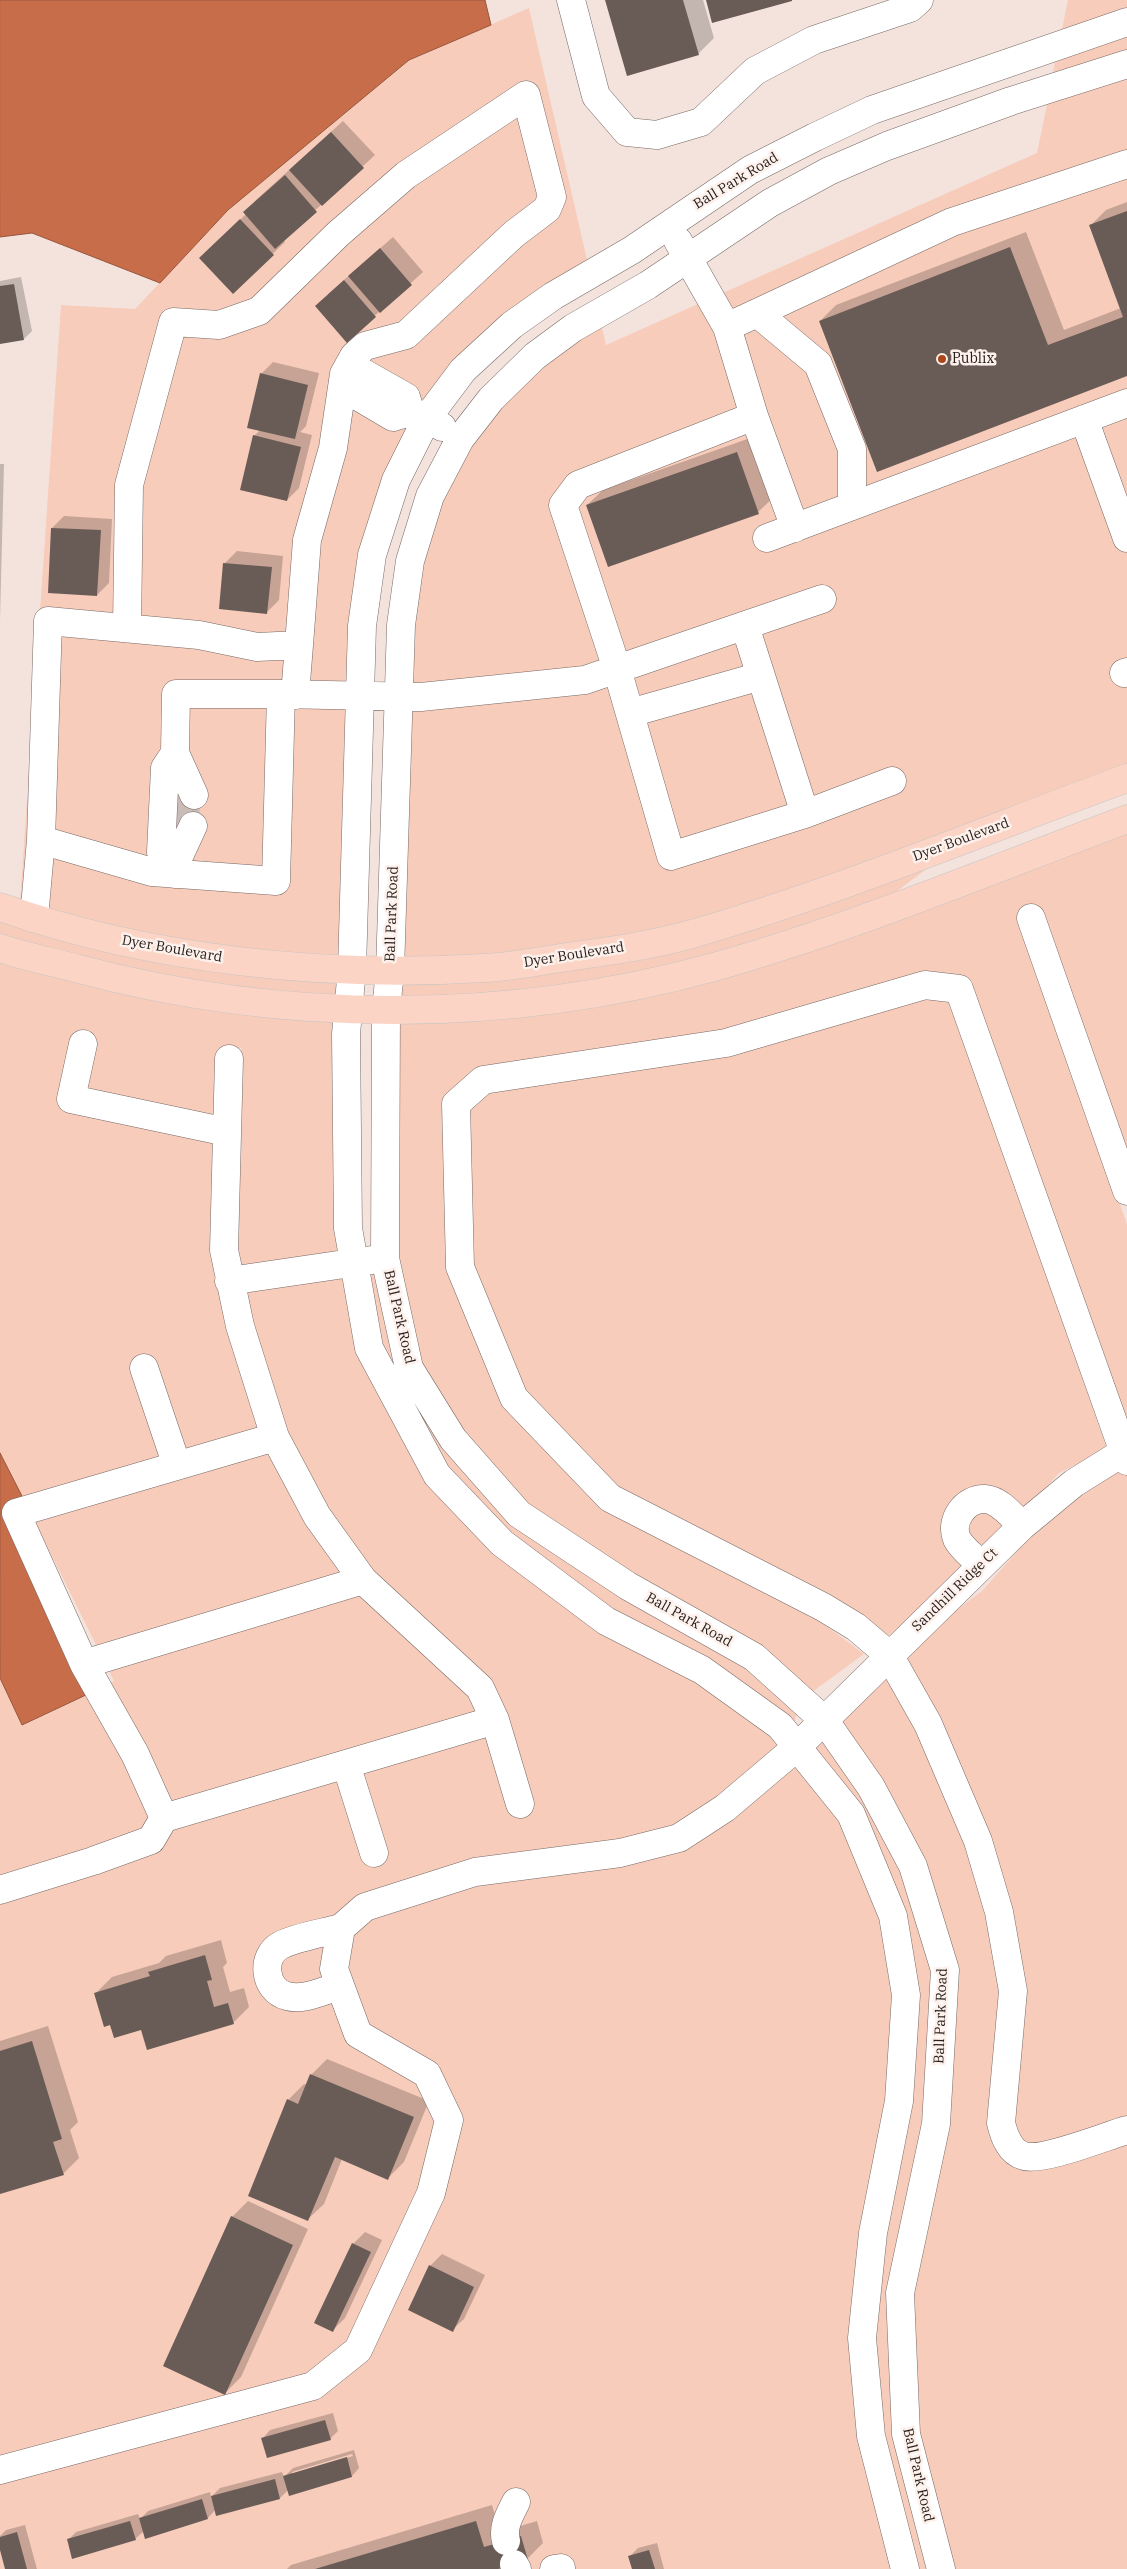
<!DOCTYPE html>
<html>
<head>
<meta charset="utf-8">
<style>
	body { margin:0 }
	canvas { display:block; background:#f4e3dd }
</style>
</head>
<body>
<canvas width="1127" height="2569"></canvas>
<script>
const context = document.querySelector('canvas').getContext('2d');
context.lineJoin = 'round';
function fillPath(path, color) { context.fillStyle = color; context.fill(path, 'evenodd'); }
function trace(path, color, width, dash) { context.strokeStyle = color; context.lineWidth = width; context.lineCap = dash ? 'butt' : 'round'; context.setLineDash(dash || []); context.stroke(path); }
function drawText(font, color, halo, rows, align = 'center') {
  context.font = font + ' "IBM Plex Serif",serif'; context.lineWidth = 5; context.setLineDash([]); context.textBaseline = 'middle'; context.strokeStyle = halo; context.fillStyle = color; for (const [text, x, y, turn = 0] of rows) {
    context.save(); context.translate(x, y); context.rotate((+turn || 0) * Math.PI / 180); context.textAlign = isNaN(turn) ? turn : align; if (halo) context.strokeText(text, 0, 0); context.fillText(text, 0, 0); context.restore();
  }
}
const green = new Path2D(`
	M1068,0h59v11l-66,23z
	M529,8l59,256 -41,23 -162,191 -44,480 -100,-7 -105,-17 -116,-31 41,-598 74,4 93,-99 181,-150z
	M1127,32v22l-75,24 4,-22z
	M1127,75v693l-314,116 -126,41 -200,33 -86,3 11,-336 9,-63 20,-63 28,-55 30,-39 43,-42 59,-40 5,22 431,-192 11,-53z
	M1127,830v327l-89,-251 -21,7 110,311v216l-158,-454 -245,48 -276,64 1,169 56,138 99,102 213,112 47,35 -52,38 -285,-186 -65,-73 -42,-69 -24,-108 1,-237 119,-3z
	M933,864l-45,34 -178,60 -194,38 -118,3 2,-18 88,-3z
	M0,917l340,61 -1,20 -99,-8 -106,-17 -134,-36z
	M0,959l337,60 5,235 -104,15 -3,-20 6,-201 -23,1 -1,70 -133,-28 12,-55 -22,-3 -14,64 156,43 45,290 -77,23 -32,-97 -21,7 32,96 -139,41 -24,-47z
	M925,995l25,3 157,451 -48,24 -92,103 -86,65 -263,-151 -94,-97 -53,-129 -4,-156 21,-18z
	M376,1269l68,177 303,219 52,44 -6,16 -181,-112 -102,-78 -64,-66 -66,-124 -13,-75z
	M345,1274l83,208 344,251 11,13 -64,54 -44,29 -313,68 -39,75 95,109 20,40 -18,70 -71,153 -41,33 -308,83v-782l22,47 66,-31 37,64 28,64 186,-46 27,89 21,-6 -27,-89 127,-38 25,85 21,-6 -30,-104 -130,-133 -46,-64 -42,-77 -43,-144z
	M269,1449l77,125 -248,75 -65,-131z
	M1127,1462v1107h-174l-36,-137 -6,-138 44,-328 -129,-259 156,-116 93,-105z
	M359,1591l112,103 9,20 -309,91 -63,-121 6,-3 -7,-14z
	M815,1729l46,63 42,78 30,101 -8,153 -36,171 41,274h-13l-35,-135 -9,-97 44,-343 -107,-249z
	M795,1762l46,57 41,100 13,77 -6,104 -27,132 32,337h-894v-88l365,-124 95,-236 -93,-93 -22,-61 6,-35 20,-17 106,-33 144,-20z`);
const water = new Path2D(`
	M0,0h485l6,25 -82,35 -181,150 -68,73 -128,-50 -32,4z
	M0,1453l24,47 64,194 -66,31 -22,-47z`);
const shadow = new Path2D(`
	M606,0h97l11,38 -16,16z
	M343,121l32,34 -92,85 2,2 -52,50 -32,-34 45,-44 -1,-2 11,-12z
	M1127,202v173l-307,-54 16,-16 190,-73 38,98 57,-22 -31,-82 16,-16z
	M393,237l30,35 -76,69 -19,-47z
	M21,277l11,54 -8,8 -24,4v-62z
	M273,362l46,11 -13,53 -6,6 12,3 -13,53 -12,12 -33,-64 6,-6 1,-56z
	M753,437l21,60 -16,15 -171,-7 16,-15z
	M0,464h4l-4,157z
	M64,516l48,3 -3,64 -12,12 -48,-3 3,-64z
	M237,551l46,5 -4,44 -12,12 -47,-4 5,-45z
	M221,1940l6,23 -4,4 7,25 14,-4 5,19 -16,16 -91,5 -31,-5 -15,-30 16,-16 47,-14 7,-7z
	M48,2026l30,96 -8,8 9,28 -16,16 -63,19v-152z
	M327,2059l102,42 -25,61 -16,16 -46,-19 -18,45 -16,15 -20,-119 16,-16 3,1 4,-10z
	M248,2201l60,28 -67,148 -16,16 7,-176z
	M365,2232l17,8 -37,78 -12,12 20,-86z
	M442,2254l43,21 -21,44 -12,11 -22,-64z
	M333,2413l5,18 -8,8 -67,-1 7,-8z
	M354,2450l5,18 -7,8 -63,13 -9,9 -64,11 -8,9 -64,13 -9,8 -67,1 8,-8 62,-18 2,5 8,-8 62,-19 1,5 9,-9 62,-16 2,5 9,-9zM352,2454l1,2 -61,18v-2z
	M492,2505l8,27 37,-11 6,22 -16,16 -16,10h-224l4,-4z
	M25,2525l12,44h-30l-7,-33 6,-6z
	M657,2543l7,26h-31l-3,-13 8,-8z`);
const building = new Path2D(`
	M605,0h78l16,55 -72,21z
	M706,0h86v1l-80,22z
	M331,132l33,36 -42,38 -33,-36z
	M285,175l32,37 -42,37 -32,-37z
	M1127,211v165l-250,96 -58,-151 191,-74 38,98 75,-28 -34,-92z
	M240,219l34,36 -41,39 -34,-36z
	M380,248l32,37 -32,28 -32,-37z
	M344,280l32,37 -29,26 -32,-37z
	M14,284l10,56 -24,4v-58z
	M260,373l48,12 -13,54 -48,-11z
	M253,435l48,12 -14,54 -47,-11z
	M737,452l22,62 -151,53 -22,-62z
	M51,528l50,2 -4,66 -49,-3z
	M223,563l49,4 -5,47 -48,-5z
	M205,1955l7,25 -5,1 7,26 14,-4 6,21 -87,26 -6,-20 -27,8 -4,-13 -6,2 -10,-34 56,-17 -2,-4z
	M32,2041l30,98 -9,3 11,33 -64,19v-143z
	M310,2074l104,43 -26,63 -53,-23 -27,64 -60,-25 39,-97 11,5z
	M231,2216l62,29 -68,150 -62,-29z
	M352,2243l19,9 -38,80 -19,-9z
	M429,2265l45,22 -21,45 -45,-22z
	M325,2420l6,20 -64,18 -6,-20z
	M347,2457l5,20 -63,19 -6,-20z
	M275,2479l5,20 -64,17 -5,-20z
	M202,2499l6,20 -63,20 -6,-21z
	M130,2521l6,19 -64,19 -5,-20z
	M476,2521l8,26 37,-11 7,24 -30,9h-183z
	M17,2532l10,37h-22l-5,-19v-13z
	M649,2550l6,19h-23l-4,-13z`);
const minorTunnel = new Path2D(`
	M185,825l1,-30`);
const minor = new Path2D(`
	M571,0l25,96 31,36 30,3 44,-13 54,-51 59,-31 96,-32 9,-8
	M678,241l49,86 27,89 -176,69 -15,20 54,164 54,187 134,-42
	M757,313l61,51 34,85v57
	M727,327l225,-105 175,-58
	M344,374l10,20 39,23c23,-8 29,-3 49,10
	M344,374l16,-3 46,26 4,14
	M754,416l41,112
	M1084,419l43,119
	M767,538l360,-135
	M745,626l60,188 87,-33
	M1124,673l3,-1
	M295,695l4,-50
	M630,713l131,-37
	M194,795l-19,-42 1,-59h105
	M41,840l111,32 124,9 5,-187 140,3 164,-17 237,-81
	M175,865l-14,-13 4,-84 10,-15
	M175,874v-9l18,-39
	M34,918l7,-78 7,-219 151,14 58,12 42,-2 8,-105 26,-92 11,-74 10,-18 11,-10 41,-11 108,-101 33,-25 5,-12 -26,-102 -120,80 -68,59 -79,77 -40,14 -46,-3 -44,163 -2,143
	M1031,918l96,273
	M83,1044l-12,55 156,33
	M229,1059l-5,191 16,76 35,111 42,79 46,64 117,108 15,32 25,84
	M229,1281l143,-21
	M144,1368l33,98
	M275,1437l-259,76 68,151 51,90 29,64 331,-98
	M1127,1461l-168,-472 -34,-4 -199,58 -243,37 -27,24 4,163 54,131 96,100 213,109 33,20 33,28 39,69 50,117 21,71 14,79 -12,132c3,12 8,29 23,33 18,6 82,-20 103,-26
	M981,1565c-7,-8 -19,-16 -24,-26 -8,-18 8,-41 28,-40 15,1 27,17 37,27
	M84,1664l279,-84
	M346,1764l28,89
	M0,1890l93,-29 58,-21 13,-22
	M340,1986c-16,4 -36,15 -53,10 -23,-6 -27,-40 -6,-51 16,-8 42,-12 60,-17
	M0,2470l313,-84 45,-36 73,-157 18,-73 -22,-46 -69,-40 -24,-65 7,-41 24,-21 110,-35 145,-19 59,-15 46,-30 72,-61 225,-221 52,-43 53,-33
	M506,2541c-4,-14 4,-27 10,-39
	M514,2564l3,5
	M554,2569l7,-1
	M905,2569l-34,-133 -9,-98 11,-105 26,-132 7,-106 -13,-79 -42,-102 -71,-88 -78,-56 -96,-49 -104,-78 -65,-68 -68,-127 -21,-120 -2,-194 6,-65 10,-343 10,-71 24,-75 31,-62 36,-48 49,-45 41,-29 79,-46 118,-80 65,-33 57,-27 255,-88
	M941,2569l-35,-135 -6,-141 36,-169 9,-154 -32,-104 -42,-79 -46,-66 -71,-64 -126,-71 -109,-72 -66,-75 -44,-71 -24,-110 1,-248 4,-39 11,-346 9,-64 20,-65 30,-57 31,-40 44,-43 38,-28 75,-43 122,-82 59,-32 58,-25 124,-45 116,-37`);
const major = new Path2D(`
	M0,907c150,53 326,71 484,61 25,-1 51,-6 76,-10 44,-6 89,-12 132,-24 148,-43 291,-103 435,-156
	M0,948c25,9 53,14 79,21 206,55 429,55 635,-2 141,-40 277,-97 413,-148`);
const markers = [
	[942,359,5,"#ac4619"]
];
const streetNames = [
	["Ball Park Road",736,181,-31],
	["Dyer Boulevard",961,840,-20],
	["Ball Park Road",392,914,-88],
	["Dyer Boulevard",172,949,10],
	["Dyer Boulevard",574,955,-9],
	["Ball Park Road",399,1317,77],
	["Sandhill Ridge Ct",955,1590,-44],
	["Ball Park Road",689,1620,29],
	["Ball Park Road",941,2016,-88],
	["Ball Park Road",918,2475,77]
];
const poiNames = [
	["Publix",952,359]
];
fillPath(green, '#f8ccbb');
fillPath(water, '#c76d4a');
trace(water, '#97563d', 1);
fillPath(shadow, '#0003');
fillPath(building, '#695b56');
trace(minorTunnel, '#cbbcb7', 28, [28, 14]);
trace(minor, '#776964', 29);
trace(major, '#c7c5c4', 29);
trace(minor, '#fff', 28);
trace(major, '#fbd4c5', 28);
for (const [x, y, r, color] of markers) { const dot = new Path2D(); dot.arc(x, y, r, 0, 2 * Math.PI); context.fillStyle = color; context.fill(dot); trace(dot, '#fef1ec', 2); }
drawText('14px', '#27211e', '#fef1ec', streetNames);
drawText('14px', '#27211e', '#fef1ec', poiNames, 'left');
</script>
</body>
</html>
